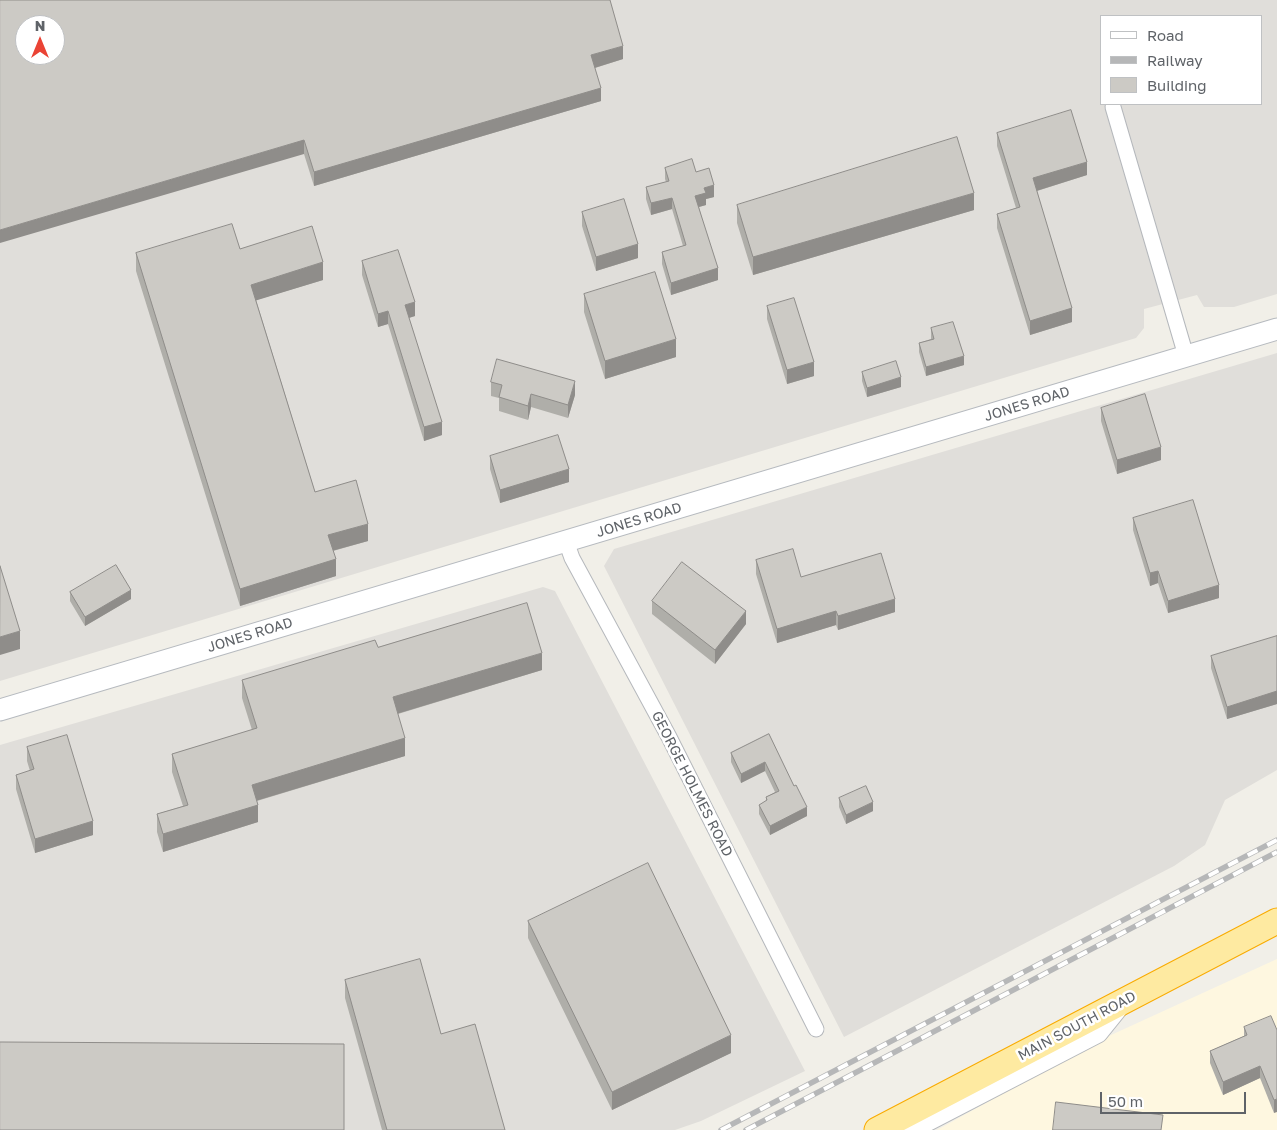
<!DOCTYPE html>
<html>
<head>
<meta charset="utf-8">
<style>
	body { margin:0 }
	#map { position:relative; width:1277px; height:1130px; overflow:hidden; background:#f1efe8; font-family:"Golos Text",sans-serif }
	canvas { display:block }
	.legend { position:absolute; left:1100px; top:15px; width:162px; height:90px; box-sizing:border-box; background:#fff; border:1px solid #bfc1c3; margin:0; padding:6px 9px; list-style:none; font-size:15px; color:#5f6368 }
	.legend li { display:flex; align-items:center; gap:10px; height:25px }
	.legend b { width:25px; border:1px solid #bfc1c3 }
	.north { position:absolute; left:15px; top:15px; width:50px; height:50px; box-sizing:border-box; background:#fff; border:1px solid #bfc1c3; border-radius:50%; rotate:0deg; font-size:14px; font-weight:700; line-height:20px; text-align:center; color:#5f6368 }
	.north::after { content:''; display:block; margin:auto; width:18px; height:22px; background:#ea4335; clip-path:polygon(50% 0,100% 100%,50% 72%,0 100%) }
	.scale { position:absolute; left:1100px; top:1092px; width:146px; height:22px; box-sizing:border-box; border:2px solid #5f6368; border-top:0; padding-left:6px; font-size:15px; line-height:18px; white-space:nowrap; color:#5f6368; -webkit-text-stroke:4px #fff; paint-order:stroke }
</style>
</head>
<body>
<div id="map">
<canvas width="1277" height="1130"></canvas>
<ul class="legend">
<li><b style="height:6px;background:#fff"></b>Road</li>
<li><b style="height:6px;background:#b6b7b8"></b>Railway</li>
<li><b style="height:14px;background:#cccac5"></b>Building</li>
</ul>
<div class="north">N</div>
<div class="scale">50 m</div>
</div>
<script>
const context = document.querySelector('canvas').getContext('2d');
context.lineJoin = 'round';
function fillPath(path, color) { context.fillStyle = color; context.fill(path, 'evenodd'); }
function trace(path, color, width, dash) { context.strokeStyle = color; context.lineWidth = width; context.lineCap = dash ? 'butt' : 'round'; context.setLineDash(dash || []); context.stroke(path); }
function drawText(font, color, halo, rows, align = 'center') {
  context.font = font + ' "Golos Text",sans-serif'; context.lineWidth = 5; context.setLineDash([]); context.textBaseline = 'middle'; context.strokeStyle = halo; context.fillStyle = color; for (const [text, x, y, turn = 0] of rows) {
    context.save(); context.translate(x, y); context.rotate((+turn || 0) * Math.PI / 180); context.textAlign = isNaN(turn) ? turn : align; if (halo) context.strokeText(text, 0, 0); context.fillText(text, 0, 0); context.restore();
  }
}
const commercial = new Path2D(`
	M1277,959v171h-340l161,-89z`);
const industrial = new Path2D(`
	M0,0h1277v294l-43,13h-30l-7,-12 -53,14v19l-8,10 -1136,343zM1101,16h160v88h-160zM25,25h30v30h-30z
	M1277,353v417l-52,30 -20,45 -31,21 -330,171 -240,-471 10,-17z
	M543,587l12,4 250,480 -104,50 -26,9h-675v-385z`);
const minor = new Path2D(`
	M1113,107l73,249
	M566,541l6,17 97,179 147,292`);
const tertiary = new Path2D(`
	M911,1130l187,-97 21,-26`);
const secondary = new Path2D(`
	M0,710l1277,-381`);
const trunk = new Path2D(`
	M877,1130l400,-209`);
const rail = new Path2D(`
	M721,1130l556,-290
	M746,1130l531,-278`);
const wall = new Path2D(`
	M0,0l623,59 -28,9 6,33 -287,85 -10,-32z
	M997,133l90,42 -50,16 35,131 -42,13 -33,-107v-14l19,-6 -19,-62z
	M665,168l31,4 18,25 -8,2v6l-7,2 19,73 -47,15 -9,-31v-12l21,-6 -11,-37 -21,6 -5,-16v-12l20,-5 -1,-3z
	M737,205l237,5 -221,65 -16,-52z
	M582,212l56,46 -42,13 -14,-45z
	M240,249l83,31 -67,20 59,192 53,49 -35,10 3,25 -96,30 -104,-335v-18z
	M362,261l53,55 -6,2 33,117 -18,6 -36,-117 -10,3 -16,-52z
	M584,294l92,63 -71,22 -21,-67z
	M767,306l47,70 -27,8 -20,-65z
	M931,328l33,37 -38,11 -7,-24v-9l12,-4z
	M862,372l39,15 -34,10 -5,-16z
	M491,382l84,13 -7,23 -37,-11 -3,13 -29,-9v-13l-8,-2z
	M1101,408l60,52 -44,14 -16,-53z
	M490,456l79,26 -69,21 -10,-34z
	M1133,518l86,80 -51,15 -10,-30 -8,3 -17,-56z
	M756,560l45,17 94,35 -57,18 -2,-5 -59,18 -21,-69z
	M70,592l61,7 -46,27 -15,-25z
	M652,601l94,23 -31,40 -63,-50z
	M1277,636v68l-50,15 -16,-51v-12z
	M378,647l164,23 -144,44 7,42 -148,45 1,21 -95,30 -6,-20v-18l26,-8 -11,-34v-18l80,-24 -10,-32v-18z
	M769,734l38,82 -37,19 -11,-21v-9l7,-4v-4l9,-5 -10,-21 -24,12 -10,-21v-9z
	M27,747l66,88 -58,18 -19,-64v-14l14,-4 -3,-10z
	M839,798l34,13 -27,13 -7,-17z
	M528,921l203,132 -119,57 -84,-172z
	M345,980l96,54 64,96h-123l-37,-132z
	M1244,1027l33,3 -3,83 -14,-35 -37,17 -13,-32v-12l34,-15z`);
const shadedWall = new Path2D(`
	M623,46v13l-32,10v-14z
	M601,88v13l-287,85v-14z
	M304,140v14l-304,89v-13z
	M1087,162v13l-54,17v-14z
	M714,185v12l-8,2v6l-11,3v-12l9,-8z
	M974,193v17l-221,65v-18z
	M672,198v11l-21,6v-12z
	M638,244v14l-42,13v-14z
	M323,262v18l-72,22v-17z
	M718,268v12l-47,15v-12z
	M415,302v14l-10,3v-14z
	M1072,308v14l-42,13v-14z
	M388,311v13l-10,3v-13z
	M676,339v18l-71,22v-18z
	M964,356v9l-38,11v-9z
	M814,362v14l-27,8v-14z
	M901,377v10l-34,10v-9z
	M575,381v14l-7,23v-13z
	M531,394v13l-3,13v-14z
	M442,422v13l-18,6v-14z
	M1161,447v13l-44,14v-14z
	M569,469v13l-69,21v-13z
	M368,524v17l-40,11v-17z
	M336,559v17l-96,30v-17z
	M1158,571v12l-8,3v-13z
	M1219,585v13l-51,15v-12z
	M131,590v9l-46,27v-9z
	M895,599v13l-57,18v-14z
	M746,611v13l-31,40v-14z
	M836,611v14l-59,18v-14z
	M20,631v18l-20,6v-18z
	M542,653v17l-149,45v-18z
	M1277,691v13l-50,15v-12z
	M405,738v18l-153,46v-17z
	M765,762v9l-24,12v-9z
	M873,802v9l-27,13v-9z
	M258,805v17l-95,30v-18z
	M807,807v9l-37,19v-9z
	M93,821v14l-58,18v-14z
	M731,1035v18l-119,57v-18z
	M1260,1066v12l-37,17v-13z
	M1277,1099v13l-3,1v-13z`);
const building = new Path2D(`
	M0,0h610l13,46 -32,9 10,33 -287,84 -10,-32 -304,90zM25,25h30v30h-30z
	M1071,110l16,52 -54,16 39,130 -42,13 -33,-107 23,-7 -23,-74z
	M957,137l17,56 -221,64 -16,-52z
	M692,159l4,13 13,-4 5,17 -10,3 2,5 -11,3 23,72 -47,15 -9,-31 24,-7 -14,-47 -21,5 -5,-16 23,-6 -4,-13z
	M624,199l14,45 -42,13 -14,-45z
	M232,224l8,25 72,-23 11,36 -72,23 64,207 41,-12 12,44 -40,11 8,24 -96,30 -104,-336z
	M398,250l17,52 -10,3 37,117 -18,5 -36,-116 -10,3 -16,-53z
	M655,272l21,67 -71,22 -21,-67z
	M794,298l20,64 -27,8 -20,-64z
	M953,322l11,34 -38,11 -7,-24 15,-4 -3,-11z
	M497,359l78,22 -7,24 -37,-11 -3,12 -29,-9 3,-12 -11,-3z
	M896,361l5,16 -34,11 -5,-16z
	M1145,394l16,53 -44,13 -16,-52z
	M558,435l11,34 -69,21 -10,-34z
	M1193,500l26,85 -51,16 -10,-30 -8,2 -17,-55z
	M793,549l8,28 80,-24 14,46 -57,17 -2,-5 -59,18 -21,-69z
	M682,562l64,49 -31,39 -63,-49z
	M116,565l15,25 -46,27 -15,-25z
	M0,566l20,65 -20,6z
	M527,603l15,50 -149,44 12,41 -153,47 6,20 -95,29 -6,-20 31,-9 -16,-51 85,-26 -15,-48 133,-40 3,7z
	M1277,636v55l-50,16 -16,-51z
	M769,734l25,52 2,-1 11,22 -37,19 -11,-21 8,-5 -1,-3 13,-6 -14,-29 -24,12 -10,-21z
	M67,735l26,86 -58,18 -19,-64 18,-6 -7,-22z
	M866,786l7,16 -27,13 -7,-17z
	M648,863l83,172 -119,57 -84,-171z
	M420,959l21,75 34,-10 30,106h-118l-42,-150z
	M1271,1016l6,14v69l-3,1 -14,-34 -37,16 -13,-31 37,-16 -3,-8z
	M0,1042l344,2v86h-344z
	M1056,1102l107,13 -2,15h-108z`);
const streetNames = [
	["JONES ROAD",1027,404,-17],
	["JONES ROAD",639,520,-17],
	["JONES ROAD",250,635,-17],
	["GEORGE HOLMES ROAD",692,784,63],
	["MAIN SOUTH ROAD",1077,1026,-28]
];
fillPath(commercial, '#fef7e0');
fillPath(industrial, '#e0deda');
trace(minor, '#b5b8bc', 17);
trace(tertiary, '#b5b8bc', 21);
trace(secondary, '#b6babf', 23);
trace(trunk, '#f9ab00', 27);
trace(minor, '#fff', 15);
trace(tertiary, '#fff', 19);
trace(secondary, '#fff', 21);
trace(trunk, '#feeaa1', 25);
trace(rail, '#b6b7b8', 5.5);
trace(rail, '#fff', 4, [11]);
fillPath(wall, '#afaea9');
fillPath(shadedWall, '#8f8d8a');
fillPath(building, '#cccac5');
trace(building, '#8f8d8a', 1);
drawText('14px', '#5f6368', '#fff', streetNames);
</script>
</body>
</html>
